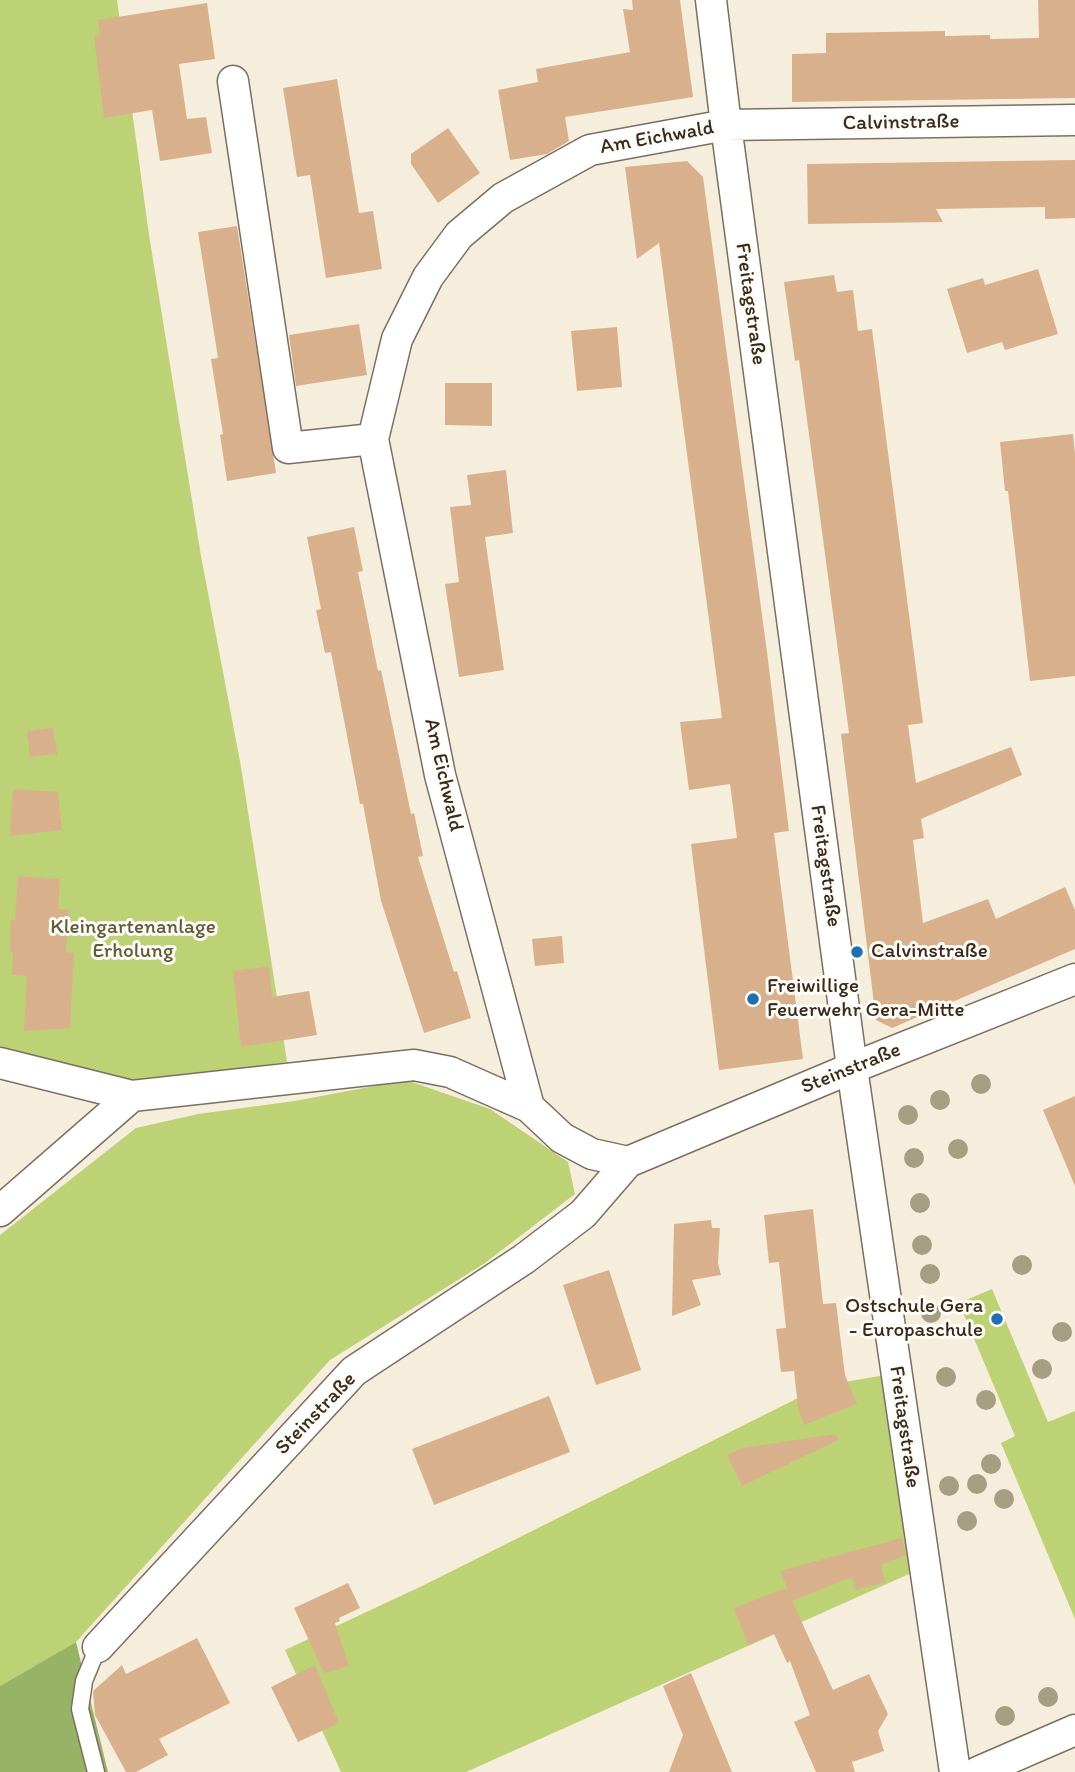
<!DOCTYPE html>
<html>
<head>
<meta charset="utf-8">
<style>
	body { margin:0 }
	canvas { display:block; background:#f6eedc }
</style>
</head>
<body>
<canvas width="1075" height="1772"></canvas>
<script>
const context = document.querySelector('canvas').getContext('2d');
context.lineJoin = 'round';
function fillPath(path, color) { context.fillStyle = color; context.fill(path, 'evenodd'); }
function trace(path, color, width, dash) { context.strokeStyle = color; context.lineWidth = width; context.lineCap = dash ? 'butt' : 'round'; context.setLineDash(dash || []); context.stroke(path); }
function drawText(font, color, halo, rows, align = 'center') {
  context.font = font + ' Itim,sans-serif'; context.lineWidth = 6; context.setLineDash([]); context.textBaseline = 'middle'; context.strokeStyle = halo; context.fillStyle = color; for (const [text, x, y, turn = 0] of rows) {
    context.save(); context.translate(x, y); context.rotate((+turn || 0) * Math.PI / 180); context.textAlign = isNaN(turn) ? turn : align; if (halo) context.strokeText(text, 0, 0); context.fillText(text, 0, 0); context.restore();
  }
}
const green = new Path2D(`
	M0,0h117l32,235 52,321 40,211 46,295 -148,20 -139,-35z
	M406,1080l84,29 78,53 7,32 -90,69 -155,97 -254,282 -76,44v-451l136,-107 62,-14 97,-13z
	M992,1289l56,133 27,-11v208l-74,-176 14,-7 -56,-133z
	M885,1375l33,195 -452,202h-125l-56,-122 137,-64 400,-200z`);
const forest = new Path2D(`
	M76,1642l32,130h-108v-86z`);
const building = new Path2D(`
	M632,0h48l13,97 -128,20 4,24 -22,13 -37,6 -12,-70 40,-8 -2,-13 94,-17 -7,-43 10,1z
	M1038,0h37v98l-283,4v-48l34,-1v-20l119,-2v5l45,-1v4l49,-1z
	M207,3l8,56 -36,5 8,55 19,-2 6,36 -52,8 -8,-51 -48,8 -10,-82 6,-1 -2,-15z
	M337,79l22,134 14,-2 9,58 -56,9 -16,-103 -13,2 -14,-89z
	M448,128l32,45 -42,30 -27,-39v-10z
	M1075,160v58l-30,1v-12l-109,2 7,13 -135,2 -1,-60z
	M687,161l16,16 64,475 22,179 -15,2 29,226 -84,11 -28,-226 46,-6 -7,-54 -41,6 -9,-68 42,-4 -63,-475 -22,16 -12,-92z
	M237,226l39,247 -49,8 -7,-46 3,-1 -12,-75 7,-1 -20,-126z
	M1038,269l20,65 -53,16 -3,-8 -35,11 -20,-64 36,-11 2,7z
	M834,275l3,17 16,-2 5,41 14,-2 51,394 -15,2 8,58 95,-36 11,28 -101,44 3,19 -11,2 10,83 65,-24 8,20 69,-32 10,23v39l-183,79 -16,-8 -35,-286 8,-1 -50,-373 -4,1 -11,-79z
	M359,324l8,51 -71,11 -7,-51z
	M617,327l5,60 -45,4 -6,-60z
	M445,383h47v43l-47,-1z
	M1073,434l2,20v222l-45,5 -22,-190h-3l-5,-49z
	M506,470l7,63 -28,4 19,133 -45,7 -14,-93 14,-2 -9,-75 21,-2 -4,-30z
	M354,527l9,44 -5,1 20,99 3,-1 30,144 3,-1 9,43 -5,1 36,115 3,-1 14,47 -47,15 -43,-132 -18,-97h-3l-29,-152 -6,1 -9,-43 5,-1 -14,-72z
	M53,728l4,26 -27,3 -3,-26z
	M13,789l45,3 4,38 -52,6z
	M18,876l42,3 -2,30 11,1 -3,42 8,1 -4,75 -46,3 3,-55 -15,-1 1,-23h-3l1,-32h4z
	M562,936l2,27 -29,3 -3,-27z
	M269,966l3,31 37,-6 8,44 -76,12 -8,-76z
	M1075,1096v90l-32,-76z
	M813,1209l10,95 13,-1 9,72 12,29 -53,21 -6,-18 -4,-36 -13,1 -5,-43 10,-1 -7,-66 -10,1 -5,-48z
	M711,1220l1,8h8l-2,35 3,12 -29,5 9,25 -29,11 2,-92z
	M609,1270l32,100 -45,15 -33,-100z
	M549,1396l21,56 -136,53 -22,-56z
	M836,1434l2,6 -96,46 -15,-31 15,-7z
	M902,1538l4,17 -25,10 4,17 -30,8 -3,-13 -60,24 41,89 36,-16 19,40 -10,17 6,20 -32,11 3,10h-39l-22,-50 16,-7 -20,-54 -3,2 -13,-29 -26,11 -14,-37 52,-20 5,10 -11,-27z
	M348,1583l12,25 -21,10 1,3 -5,2 14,43 -25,7 -30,-65z
	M197,1638l33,65 -71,36 9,16 -32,17h-10l-31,-57 -2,-24 29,-26 4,9z
	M315,1665l24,58 -41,19 -27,-55z
	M691,1673l41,99h-63l14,-37 -20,-49z`);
const lane = new Path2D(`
	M96,1772l-16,-63 4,-28 14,-34`);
const street = new Path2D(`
	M711,0l15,125 126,943 103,704
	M233,81l55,367 85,-9
	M0,1063l132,33 282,-31 36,7 79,35 33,31 30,16 36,8 224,-94 223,-89
	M529,1107l-89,-332 -67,-336 24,-100 31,-62 31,-42 44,-37 87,-48 136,-25 349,-5
	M0,1211l132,-115
	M98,1647l256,-276 170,-112 59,-45 45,-52
	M978,1772l97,-42`);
const trees = [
	[981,1084],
	[940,1100],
	[908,1115],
	[958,1149],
	[914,1158],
	[920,1203],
	[922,1245],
	[1022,1265],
	[930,1274],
	[931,1313],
	[1062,1332],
	[1042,1369],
	[946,1377],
	[986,1400],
	[991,1464],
	[977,1484],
	[949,1486],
	[1004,1499],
	[967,1521],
	[1048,1697],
	[1005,1716]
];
const markers = [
	[857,952,7,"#1f6fb2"],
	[753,999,7,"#1f6fb2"],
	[997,1319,7,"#1f6fb2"]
];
const streetNames = [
	["Calvinstraße",901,123,-1],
	["Am Eichwald",657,138,-10],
	["Freitagstraße",750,304,82],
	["Am Eichwald",443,775,77],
	["Freitagstraße",825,866,82],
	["Steinstraße",851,1069,-22],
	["Steinstraße",316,1414,-46],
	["Freitagstraße",904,1427,82]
];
const parkNames = [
	["Kleingartenanlage",133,928],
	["Erholung",133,952]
];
const poiNames = [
	["Calvinstraße",871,952],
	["Freiwillige",767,987],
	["Feuerwehr Gera-Mitte",767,1011],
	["Ostschule Gera",983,1307,"right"],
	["- Europaschule",983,1331,"right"]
];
fillPath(green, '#bdd175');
fillPath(forest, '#96b366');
fillPath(building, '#d8b18c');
trace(lane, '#7c6f60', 19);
trace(street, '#7c6f60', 33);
trace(lane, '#fff', 16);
trace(street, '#fff', 30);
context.fillStyle = '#a59e82';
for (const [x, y] of trees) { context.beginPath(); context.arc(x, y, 10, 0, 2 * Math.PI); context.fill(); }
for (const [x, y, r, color] of markers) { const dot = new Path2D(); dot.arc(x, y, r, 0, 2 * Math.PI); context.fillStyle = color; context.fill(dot); trace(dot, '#fdfcf7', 2.5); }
drawText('21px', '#3b2a1e', '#fdfcf7', streetNames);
drawText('21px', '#625c38', '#fdfcf7', parkNames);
drawText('21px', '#3b2a1e', '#fdfcf7', poiNames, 'left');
</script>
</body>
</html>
